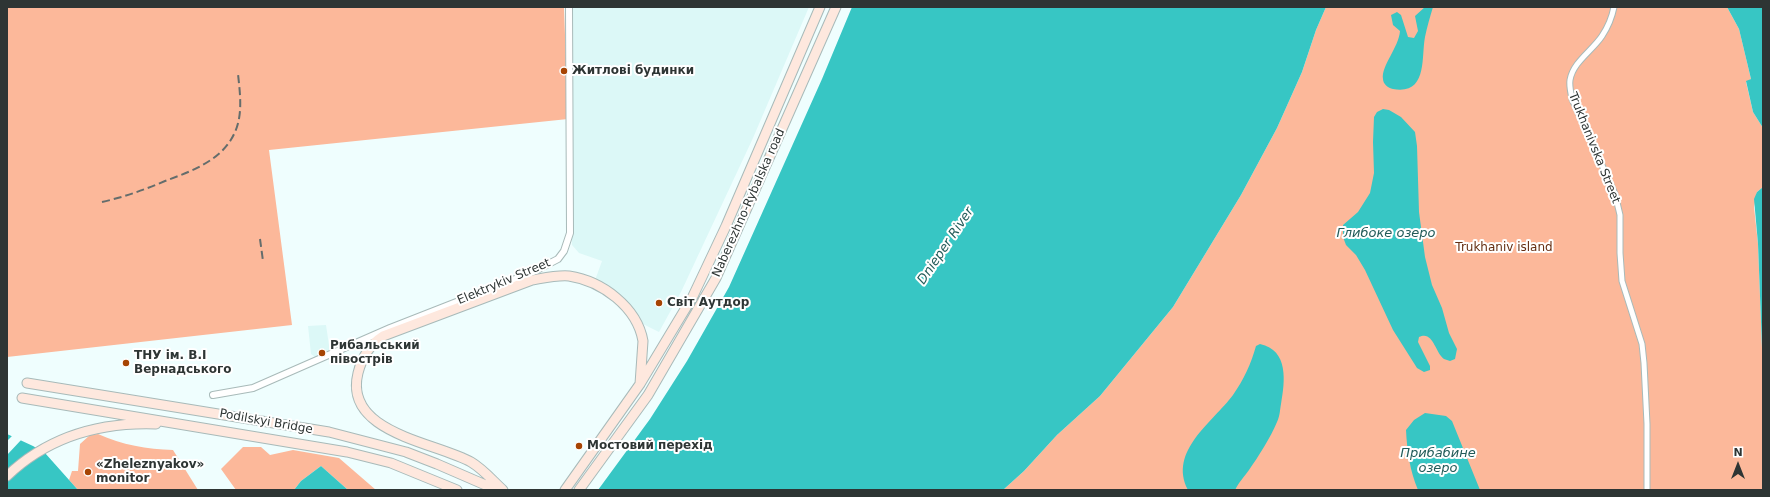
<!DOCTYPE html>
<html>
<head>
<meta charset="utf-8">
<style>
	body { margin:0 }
	#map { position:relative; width:1770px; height:497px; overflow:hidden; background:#effefe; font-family:"DejaVu Sans",sans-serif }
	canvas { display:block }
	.frame { position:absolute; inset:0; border:8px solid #2e3534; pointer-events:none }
	.north { position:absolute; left:1718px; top:445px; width:40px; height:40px; -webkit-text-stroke:3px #fff; paint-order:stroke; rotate:0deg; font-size:11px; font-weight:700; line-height:16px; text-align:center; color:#2e3534 }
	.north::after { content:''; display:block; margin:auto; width:14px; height:18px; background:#2e3534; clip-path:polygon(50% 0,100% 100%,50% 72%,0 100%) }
</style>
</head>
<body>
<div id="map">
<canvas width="1770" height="497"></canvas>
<div class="frame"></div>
<div class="north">N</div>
</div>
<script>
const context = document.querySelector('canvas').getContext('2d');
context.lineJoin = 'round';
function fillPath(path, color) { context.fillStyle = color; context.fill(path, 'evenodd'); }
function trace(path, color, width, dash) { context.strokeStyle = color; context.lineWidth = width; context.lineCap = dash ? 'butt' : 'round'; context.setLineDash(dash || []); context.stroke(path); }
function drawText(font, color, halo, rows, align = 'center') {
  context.font = font + ' "DejaVu Sans",sans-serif'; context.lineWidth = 4; context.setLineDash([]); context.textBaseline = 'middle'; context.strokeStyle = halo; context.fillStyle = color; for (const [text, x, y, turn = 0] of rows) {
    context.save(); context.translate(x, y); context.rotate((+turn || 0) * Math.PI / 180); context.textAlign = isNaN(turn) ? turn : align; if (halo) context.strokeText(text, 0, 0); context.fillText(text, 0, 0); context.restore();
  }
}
const built = new Path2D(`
	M571,7h238l-56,131 -72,154 -22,40 -22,-11 -43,-38 8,-22 -23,-8 -7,-8 1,-124z
	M326,325l4,27 -15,5 -4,-3 -3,-28z`);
const green = new Path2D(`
	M7,7h557l4,112 -299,31 23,175 -285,32z
	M1326,7h401l12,22 12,50 -5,3 7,30 10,16v59l-6,5 -3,15 4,37 5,130v116h-760l21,-19 33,-36 43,-39 73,-89 68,-112 36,-67 25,-56 14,-42z
	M98,434c24,11 49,15 75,16l25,40h-120l-9,-10 3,-9h6l2,-27 10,-9z
	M243,447h18l9,8 23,-5 46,8 37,32h-28l-27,-24 -20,15 -7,9h-58l-15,-21z`);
const water = new Path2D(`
	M852,7h474l-10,23 -14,42 -25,56 -36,67 -68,112 -73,89 -43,39 -33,36 -21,19h-405l52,-71 37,-58 42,-74 93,-208z
	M1425,7h8c-3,10 -6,20 -8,30 -4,21 3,58 -32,52 -5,-1 -10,-5 -10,-10 -2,-13 16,-32 17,-48l-7,-6 -2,-10 6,-3 4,3 7,22 6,1 4,-7 -3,-15z
	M1727,7h36v121l-10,-16 -7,-31 5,-2 -12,-50z
	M1383,109l6,1 12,7 14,15 2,14 2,66 6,45 7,28 10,23 7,25 8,16 -2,10 -5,2c-2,-1 -4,-1 -6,-2 -9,-7 -11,-29 -25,-22l-1,5 12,24v4l-6,2 -7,-4 -24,-38 -28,-60 -9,-15 -10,-10 -3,-8v-12l15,-13 12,-19 4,-20 -1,-31 1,-25 3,-5z
	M1763,187v187l-5,-130 -4,-45 3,-7z
	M1260,344c29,6 25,38 21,60 -1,5 -1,12 -4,18 -6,15 -19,35 -28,48 -5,7 -10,12 -14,20h-47c-20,-39 25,-68 45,-95 11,-16 18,-31 23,-49z
	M1425,413l21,3 6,5 28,69h-62c-8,-19 -11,-39 -12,-60l8,-10z
	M7,434l26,12 12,7 33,37h-71z
	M321,466l27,24h-54l7,-9z`);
const pier = new Path2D(`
	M13,435l9,4 -15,16v-14z`);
const pedestrian = new Path2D(`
	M1614,7c-2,10 -6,20 -12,29 -10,15 -29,26 -32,44 -1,6 1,13 2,19l43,95 5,21v38l2,28 20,63 2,19 3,61v66`);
const minor = new Path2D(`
	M213,395l40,-7 137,-60 143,-56 25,-13 6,-8 6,-18 -1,-226`);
const secondary = new Path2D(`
	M27,383l302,49 77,20 31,12 60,26
	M22,398l325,54 44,11 66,27
	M7,476c41,-39 92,-54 149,-52
	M503,490c-10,-9 -20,-21 -32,-28 -36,-20 -128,-29 -113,-89 4,-16 11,-28 25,-37l149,-56c12,-2 25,-5 37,-4 33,5 68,31 74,65l-3,43
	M565,490l75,-106 53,-88 33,-70 94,-219
	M579,490l69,-95 68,-117 120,-271`);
const rail = new Path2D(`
	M102,202c22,-5 42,-12 63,-21 27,-10 58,-21 70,-49 8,-18 5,-39 3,-58
	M260,239l3,22`);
const markers = [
	[564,71,4,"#a64403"],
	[659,303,4,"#a64403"],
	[322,353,4,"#a64403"],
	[126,363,4,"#a64403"],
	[579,446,4,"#a64403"],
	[88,472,4,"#a64403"]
];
const poiNames = [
	["Житлові будинки",572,71],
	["Світ Аутдор",667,303],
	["Рибальський",330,346],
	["півострів",330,360],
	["ТНУ ім. В.І",134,356],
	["Вернадського",134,370],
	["Мостовий перехід",587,446],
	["«Zheleznyakov»",96,465],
	["monitor",96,479]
];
const streetNames = [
	["Trukhanivska Street",1594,148,68],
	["Naberezhno-Rybalska road",749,203,-66],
	["Elektrykiv Street",504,282,-23],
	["Podilskyi Bridge",266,422,10]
];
const parkNames = [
	["Trukhaniv island",1504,248]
];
const waterNames = [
	["Глибоке озеро",1386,234],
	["Dnieper River",946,246,-56],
	["Прибабине",1438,454],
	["озеро",1438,469]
];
fillPath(built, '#dcf8f7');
fillPath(green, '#fcb89a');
fillPath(water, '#37c6c4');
fillPath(pier, '#effefe');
trace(pedestrian, '#a8bab9', 7);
trace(minor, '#a8bab9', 8);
trace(secondary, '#a8bab9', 11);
trace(pedestrian, '#fff', 5);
trace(minor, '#fff', 6);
trace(secondary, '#fee8de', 9);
trace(rail, '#646d6c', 2, [8, 4]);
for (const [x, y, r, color] of markers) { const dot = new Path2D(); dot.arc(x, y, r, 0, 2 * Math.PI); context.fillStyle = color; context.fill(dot); trace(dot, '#fff', 1.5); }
drawText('bold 12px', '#2e3534', '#fff', poiNames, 'left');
drawText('12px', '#2e3534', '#fff', streetNames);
drawText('12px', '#652e12', '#fff', parkNames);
drawText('italic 13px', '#235c5a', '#fff', waterNames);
</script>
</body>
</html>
